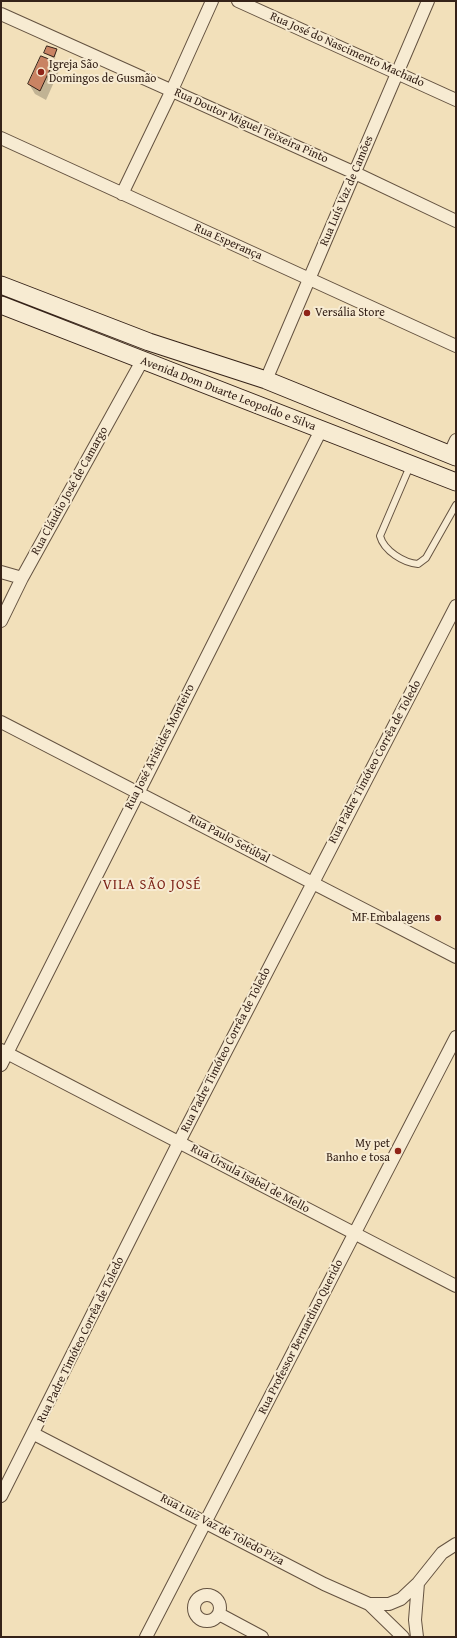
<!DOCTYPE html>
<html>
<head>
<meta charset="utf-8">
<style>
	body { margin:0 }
	#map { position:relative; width:457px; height:1638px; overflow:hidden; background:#f2e0ba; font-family:"Gentium Book Plus",serif }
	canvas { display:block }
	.frame { position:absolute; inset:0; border:2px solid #352218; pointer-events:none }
</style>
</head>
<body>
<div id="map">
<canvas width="457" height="1638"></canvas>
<div class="frame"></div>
</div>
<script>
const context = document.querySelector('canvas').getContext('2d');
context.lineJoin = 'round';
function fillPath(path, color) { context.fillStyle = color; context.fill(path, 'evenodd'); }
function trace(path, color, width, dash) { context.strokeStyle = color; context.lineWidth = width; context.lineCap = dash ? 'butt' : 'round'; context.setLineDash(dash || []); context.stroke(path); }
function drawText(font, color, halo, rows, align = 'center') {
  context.font = font + ' "Gentium Book Plus",serif'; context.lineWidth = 4; context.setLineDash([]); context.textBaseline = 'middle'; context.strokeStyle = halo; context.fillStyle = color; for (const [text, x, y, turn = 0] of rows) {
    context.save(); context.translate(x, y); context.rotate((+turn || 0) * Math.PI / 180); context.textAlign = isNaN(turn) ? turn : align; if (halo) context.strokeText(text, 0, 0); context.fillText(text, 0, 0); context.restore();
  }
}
const shadow = new Path2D(`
	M56,50l-1,9 -10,-6z
	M54,61l5,10 -13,29 -11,-6 -6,-10z`);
const building = new Path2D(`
	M47,46l10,3 -3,8 -10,-4z
	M41,56l13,5 -14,30 -12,-7z`);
const lane = new Path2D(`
	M410,466l-30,70c4,15 24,27 38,28l8,-6 30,-53`);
const street = new Path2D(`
	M238,1l218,99
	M1,14l354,159 101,48
	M1,138l455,208
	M122,194l50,-104 40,-89
	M266,380l162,-379
	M449,455l7,-15
	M1,572l21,6
	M1,621l21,-43 120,-217
	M1,722l455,235
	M1,1050l455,236
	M1,1065l320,-635
	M34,1434l290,150 45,20 34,33
	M1,1496l178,-354 277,-536
	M194 1608a13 13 0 1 1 26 0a13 13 0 1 1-26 0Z
	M369,1604h20l12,-5 17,-16 24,-30 14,-9
	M219,1614l43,23
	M146,1637l310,-600
	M417,1637l-2,-17 3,-37`);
const secondary = new Path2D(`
	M1,285l148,57 117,38 190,77
	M1,305l455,177`);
const markers = [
	[41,72,4,"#8f2418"],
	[307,313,4,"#8f2418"],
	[438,918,4,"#8f2418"],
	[398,1151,4,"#8f2418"]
];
const streetNames = [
	["Rua José do Nascimento Machado",347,50,24],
	["Rua Doutor Miguel Teixeira Pinto",251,126,24],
	["Rua Luís Vaz de Camões",347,191,-67],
	["Rua Esperança",228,242,24],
	["Avenida Dom Duarte Leopoldo e Silva",228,394,21],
	["Rua Cláudio José de Camargo",70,491,-61],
	["Rua José Aristides Monteiro",160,747,-63],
	["Rua Padre Timóteo Corrêa de Toledo",375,762,-62],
	["Rua Paulo Setúbal",229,839,28],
	["Rua Padre Timóteo Corrêa de Toledo",226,1050,-63],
	["Rua Úrsula Isabel de Mello",250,1179,28],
	["Rua Professor Bernardino Querido",301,1337,-63],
	["Rua Padre Timóteo Corrêa de Toledo",81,1340,-64],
	["Rua Luiz Vaz de Toledo Piza",222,1530,28]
];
const poiNames = [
	["Igreja São",49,65],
	["Domingos de Gusmão",49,79],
	["Versália Store",315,313],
	["MF Embalagens",430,918,"right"],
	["My pet",390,1144,"right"],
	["Banho e tosa",390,1158,"right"]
];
const quarterNames = [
	["VILA SÃO JOSÉ",152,885]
];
fillPath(shadow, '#0003');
fillPath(building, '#c98363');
trace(building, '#352218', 1);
trace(lane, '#645240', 8);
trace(street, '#645240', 14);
trace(secondary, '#352218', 19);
trace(lane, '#f7ebd2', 6);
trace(street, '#f7ebd2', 12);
trace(secondary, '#f7ebd2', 17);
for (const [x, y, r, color] of markers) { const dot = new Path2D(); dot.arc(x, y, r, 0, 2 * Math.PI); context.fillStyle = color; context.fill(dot); trace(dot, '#f7ebd2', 1.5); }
drawText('12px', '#352218', '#f7ebd2', streetNames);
drawText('12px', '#352218', '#f7ebd2', poiNames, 'left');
context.letterSpacing = '1px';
drawText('14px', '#7a1f14', '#f7ebd2', quarterNames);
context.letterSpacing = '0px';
</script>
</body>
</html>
